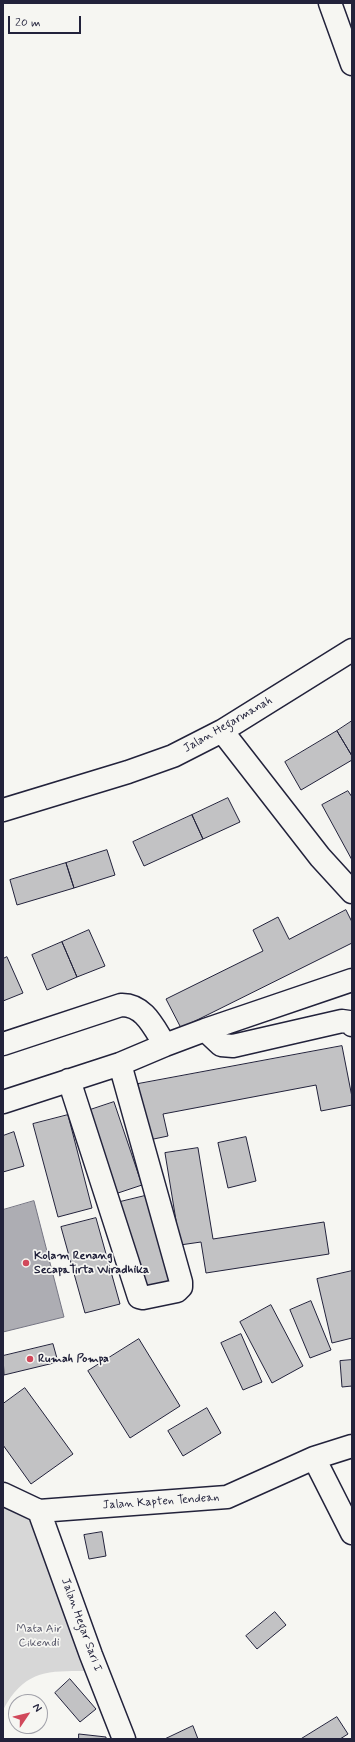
<!DOCTYPE html>
<html>
<head>
<meta charset="utf-8">
<style>
	body { margin:0 }
	#map { position:relative; width:355px; height:1742px; overflow:hidden; background:#f6f6f2; font-family:Mynerve,sans-serif }
	canvas { display:block }
	.frame { position:absolute; inset:0; border:4px solid #22223b; pointer-events:none }
	.north { position:absolute; left:8px; top:1694px; width:40px; height:40px; box-sizing:border-box; background:#f6f6f2; border:1px solid #a1a1a9; border-radius:50%; rotate:55deg; font-size:11px; font-weight:700; line-height:16px; text-align:center; color:#22223b }
	.north::after { content:''; display:block; margin:auto; width:14px; height:18px; background:#d1495b; clip-path:polygon(50% 0,100% 100%,50% 72%,0 100%) }
	.scale { position:absolute; left:8px; top:16px; width:73px; height:18px; box-sizing:border-box; border:2px solid #22223b; border-top:0; padding-left:5px; font-size:12px; line-height:14px; white-space:nowrap; color:#22223b; -webkit-text-stroke:3px #f6f6f2; paint-order:stroke }
</style>
</head>
<body>
<div id="map">
<canvas width="355" height="1742"></canvas>
<div class="frame"></div>
<div class="north">N</div>
<div class="scale">20 m</div>
</div>
<script>
const context = document.querySelector('canvas').getContext('2d');
context.lineJoin = 'round';
function fillPath(path, color) { context.fillStyle = color; context.fill(path, 'evenodd'); }
function trace(path, color, width, dash) { context.strokeStyle = color; context.lineWidth = width; context.lineCap = dash ? 'butt' : 'round'; context.setLineDash(dash || []); context.stroke(path); }
function drawText(font, color, halo, rows, align = 'center') {
  context.font = font + ' Mynerve,sans-serif'; context.lineWidth = 3.5; context.setLineDash([]); context.textBaseline = 'middle'; context.strokeStyle = halo; context.fillStyle = color; for (const [text, x, y, turn = 0] of rows) {
    context.save(); context.translate(x, y); context.rotate((+turn || 0) * Math.PI / 180); context.textAlign = isNaN(turn) ? turn : align; if (halo) context.strokeText(text, 0, 0); context.fillText(text, 0, 0); context.restore();
  }
}
const green = new Path2D(`
	M3,1495l11,12 24,21 51,143c-41,0 -64,-2 -86,39z`);
const water = new Path2D(`
	M34,1201l30,116 -61,15v-122z`);
const building = new Path2D(`
	M352,721v35l-15,-25z
	M337,731l15,25v4l-51,30 -16,-28z
	M348,791l4,6v63l-30,-55z
	M228,798l12,24 -37,17 -11,-24z
	M192,815l11,24 -59,27 -11,-24z
	M107,850l8,25 -41,13 -8,-25z
	M66,863l8,25 -57,17 -7,-25z
	M346,910l6,12v21l-171,85 -15,-29 97,-48 -10,-21 25,-13 11,22z
	M89,930l16,36 -28,11 -15,-35z
	M62,942l15,35 -30,13 -15,-35z
	M7,957l16,36 -20,8v-42z
	M342,1046l10,51v8l-31,6 -5,-26 -153,29 5,22 -19,4 -11,-56z
	M114,1102l28,83 -30,10 -28,-83z
	M68,1115l24,93 -34,9 -25,-93z
	M14,1132l10,34 -21,6v-36z
	M246,1137l10,44 -28,7 -10,-45z
	M198,1148l15,91 111,-17 5,32 -123,19 -5,-31 -21,3 -15,-92z
	M153,1194l22,88 -33,8 -22,-88z
	M96,1218l24,86 -35,9 -24,-86z
	M352,1271v67l-20,5 -15,-64z
	M311,1301l20,49 -21,8 -20,-48z
	M271,1305l32,61 -31,17 -32,-61z
	M241,1334l21,48 -19,8 -22,-47z
	M139,1339l41,67 -50,32 -42,-67z
	M53,1344l5,18 -54,13 -1,-19z
	M352,1360v26l-10,1 -2,-26z
	M25,1388l48,66 -42,30 -28,-39v-41z
	M207,1408l14,25 -38,23 -15,-25z
	M102,1532l4,24 -17,3 -5,-24z
	M275,1612l11,13 -29,24 -11,-13z
	M70,1679l26,30 -16,13 -25,-29z
	M337,1717l11,17 -8,5h-39z
	M193,1726l5,13h-33z
	M79,1734l27,3v2h-27z`);
const minor = new Path2D(`
	M330,3l22,61
	M222,731l98,126 32,35
	M3,810l125,-38 45,-16 49,-25 130,-81
	M205,1030l16,15 12,1 109,-25 7,1 3,3
	M3,1044l118,-39c23,-1 33,23 44,40
	M69,1080l70,217 4,1 34,-7 4,-4v-5l-61,-218
	M3,1102l117,-38 45,-19 40,-15 147,-50
	M314,1458l38,75
	M3,1494l36,17 188,-14 87,-39 38,-12
	M39,1511l52,144 33,84`);
const markers = [
	[26,1263,4,"#d1495b"],
	[30,1359,4,"#d1495b"]
];
const streetNames = [
	["Jalan Hegarmanah",228,725,-30],
	["Jalan Kapten Tendean",161,1502,-4],
	["Jalan Hegar Sari I",81,1625,70]
];
const poiNames = [
	["Kolam Renang",34,1256],
	["SecapaTirta Wiradhika",34,1270],
	["Rumah Pompa",38,1359]
];
const parkNames = [
	["Mata Air",39,1629],
	["Cikendi",39,1643]
];
fillPath(green, '#d7d7d7');
fillPath(water, '#adadb3');
trace(water, '#757583', 1);
fillPath(building, '#c2c2c4');
trace(building, '#22223b', 1);
trace(minor, '#22223b', 25);
trace(minor, '#f6f6f2', 22);
for (const [x, y, r, color] of markers) { const dot = new Path2D(); dot.arc(x, y, r, 0, 2 * Math.PI); context.fillStyle = color; context.fill(dot); trace(dot, '#f6f6f2', 1.5); }
drawText('12px', '#22223b', '#f6f6f2', streetNames);
drawText('bold 12px', '#22223b', '#f6f6f2', poiNames, 'left');
drawText('12px', '#4f4f62', '#f6f6f2', parkNames);
</script>
</body>
</html>
